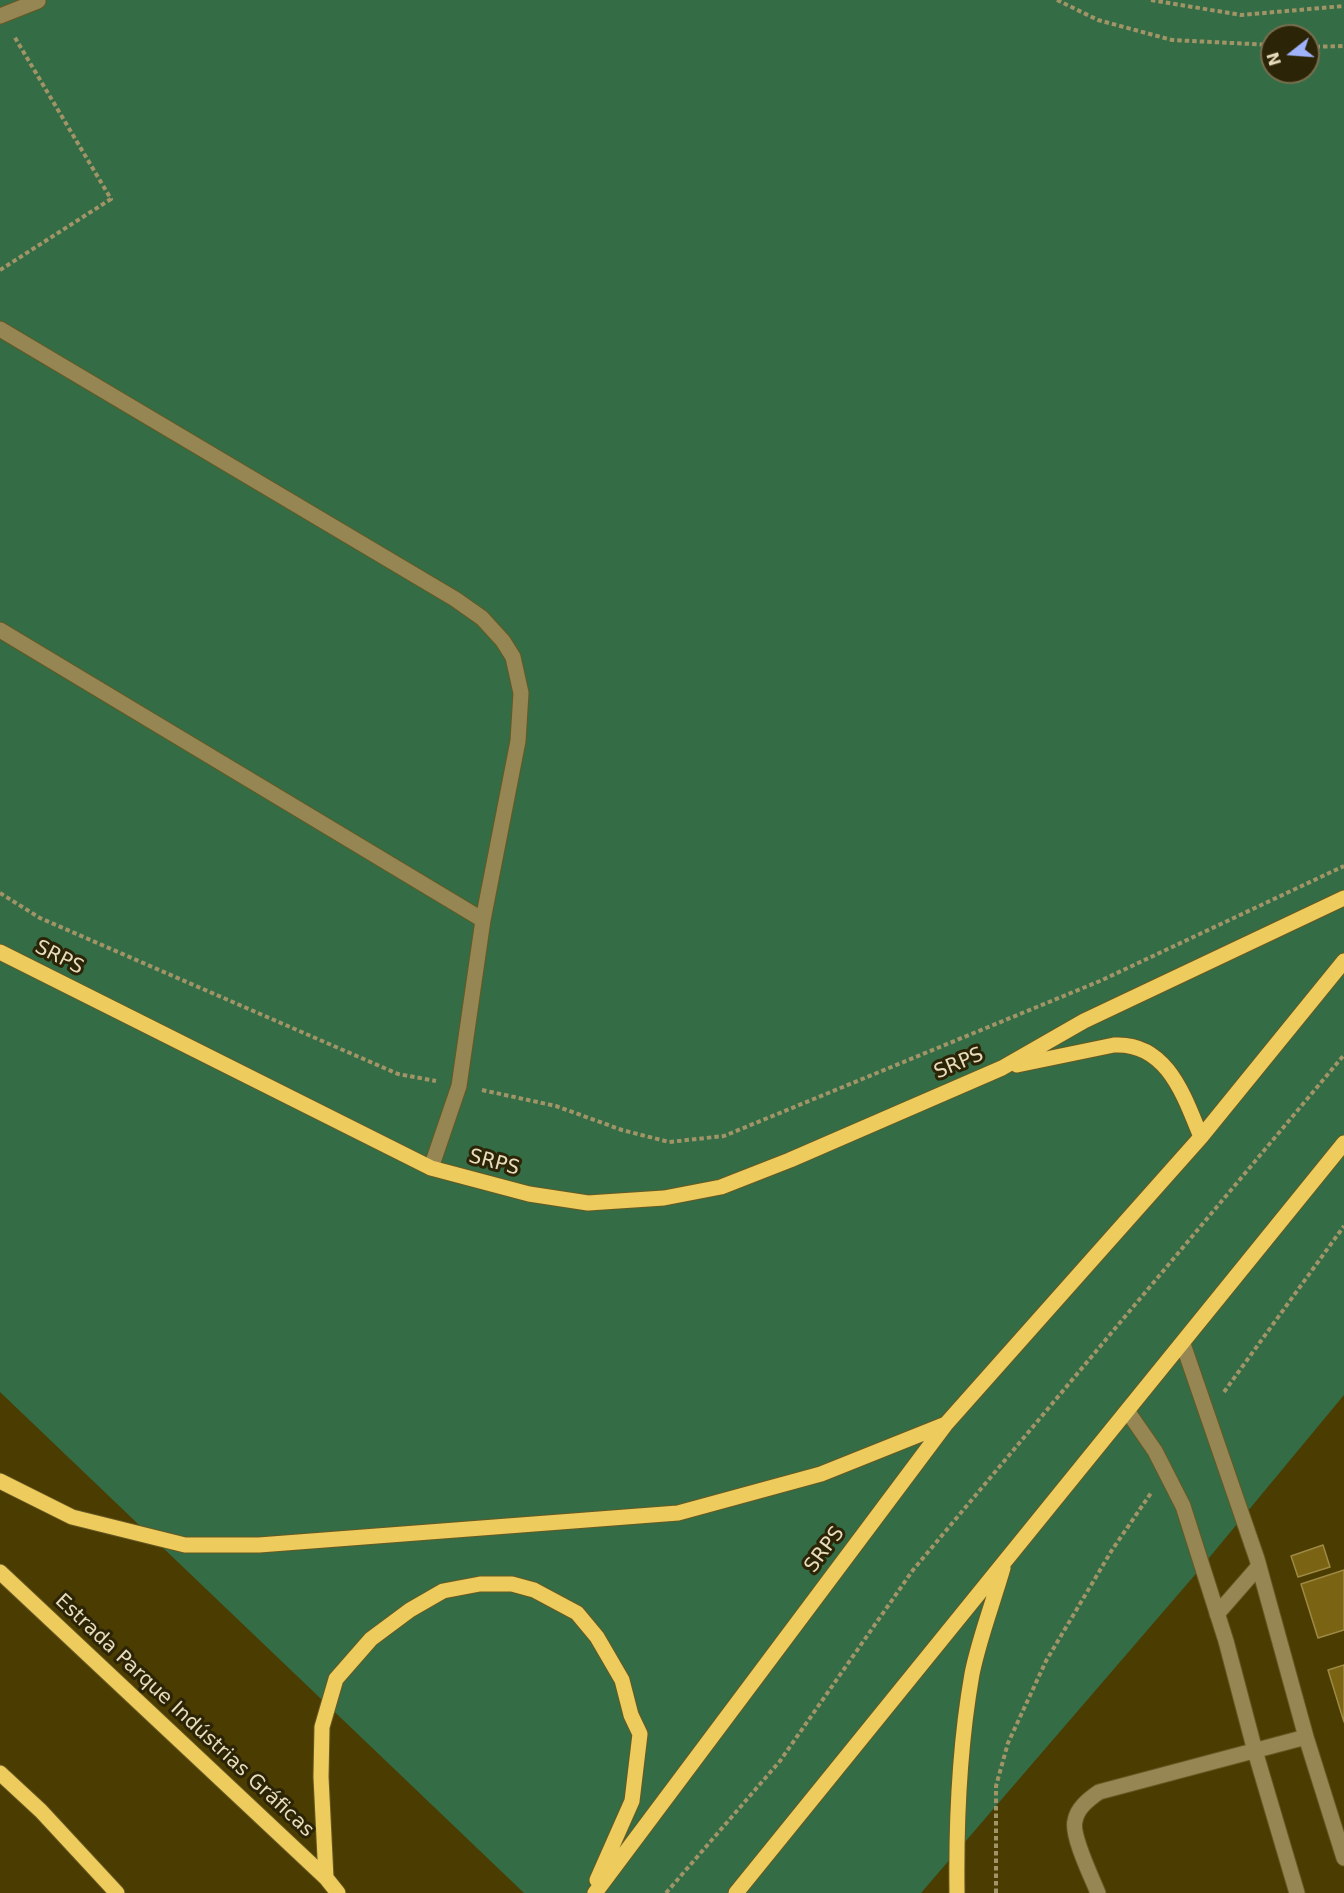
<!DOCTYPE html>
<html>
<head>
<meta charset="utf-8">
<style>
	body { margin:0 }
	#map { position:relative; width:1344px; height:1893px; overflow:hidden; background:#4b3c01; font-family:"DejaVu Sans",sans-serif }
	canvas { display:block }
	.north { position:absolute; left:1260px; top:24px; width:60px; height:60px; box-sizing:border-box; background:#2c2406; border:2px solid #776e4e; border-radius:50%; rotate:253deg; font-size:16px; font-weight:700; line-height:24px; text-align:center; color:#e7dcbb }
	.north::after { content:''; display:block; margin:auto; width:21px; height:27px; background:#9fb3fd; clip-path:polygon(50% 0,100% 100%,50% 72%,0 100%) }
</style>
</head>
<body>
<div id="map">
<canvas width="1344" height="1893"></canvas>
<div class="north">N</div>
</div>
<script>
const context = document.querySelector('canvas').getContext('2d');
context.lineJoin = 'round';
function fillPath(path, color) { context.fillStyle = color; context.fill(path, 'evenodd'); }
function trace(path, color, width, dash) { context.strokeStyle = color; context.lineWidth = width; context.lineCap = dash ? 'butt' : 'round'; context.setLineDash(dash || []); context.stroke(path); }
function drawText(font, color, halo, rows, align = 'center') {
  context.font = font + ' "DejaVu Sans",sans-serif'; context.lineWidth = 6; context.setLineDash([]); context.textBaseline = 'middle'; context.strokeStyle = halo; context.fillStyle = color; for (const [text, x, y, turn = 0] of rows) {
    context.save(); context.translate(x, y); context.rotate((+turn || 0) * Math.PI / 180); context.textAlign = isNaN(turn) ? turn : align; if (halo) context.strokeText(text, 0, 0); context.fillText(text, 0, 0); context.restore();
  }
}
const green = new Path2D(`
	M0,0h1344v1395l-150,181 -273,317h-397l-524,-501zM1272,36h36v36h-36z`);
const building = new Path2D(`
	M1323,1545l7,22 -32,10 -7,-21z
	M1344,1570v60l-26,8 -17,-54z
	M1344,1665v57l-16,-52z`);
const path = new Path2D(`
	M1057,0l41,20 74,20 100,5
	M1151,0l90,15 103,-9
	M1308,47l36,-1
	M0,270l111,-71 -97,-163
	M0,893l40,25 358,156 38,7
	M482,1090l74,16 66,24 47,12 55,-6 376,-155 244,-115
	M1224,1392l120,-166
	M666,1893l114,-132 133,-191 431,-515
	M996,1893v-107l12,-43 38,-82 66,-111 39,-57`);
const minor = new Path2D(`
	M0,16l38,-15
	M0,329l455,270 27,19 21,23 10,16 8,36 -3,48 -35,179 -24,166 -28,82
	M0,630l483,290
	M1183,1344l74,215 49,178 38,121
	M1128,1412l27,39 28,55 43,135 29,110 42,142
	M1217,1614l42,-48
	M1098,1893c-6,-15 -27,-58 -23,-72 2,-13 14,-22 24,-29l207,-55`);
const major = new Path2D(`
	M0,952l431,216 98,26 59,9 76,-5 57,-11 69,-27 212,-92 82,-47 260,-123
	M1017,1065l97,-20c53,-3 70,51 87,92
	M0,1481l72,36 113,28h74l419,-32 143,-39 125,-50
	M0,1572l326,306 12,15
	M0,1773l41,38 76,82
	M326,1878l-5,-101 1,-50 14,-48 35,-40 39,-29 33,-19 37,-7h32l22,6 43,23 20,24 25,43 9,35 9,19 -8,67 -35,79
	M595,1893l351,-469 255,-287 143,-176
	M736,1893l608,-750
	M957,1893c-1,-75 2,-145 15,-219 7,-35 21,-71 31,-106`);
const streetNames = [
	["SRPS",59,958,27],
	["SRPS",959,1064,-23],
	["SRPS",494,1163,15],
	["SRPS",825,1550,-53],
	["Estrada Parque Indústrias Gráficas",184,1716,43]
];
fillPath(green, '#336c45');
fillPath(building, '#7a6312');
trace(building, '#9e8945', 1.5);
trace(minor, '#675922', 17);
trace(major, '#675922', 17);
trace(path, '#a19467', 4, [4.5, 3]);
trace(minor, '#968654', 15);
trace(major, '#edcb5d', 15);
drawText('20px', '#e7dcbb', '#2c2406', streetNames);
</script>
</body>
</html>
